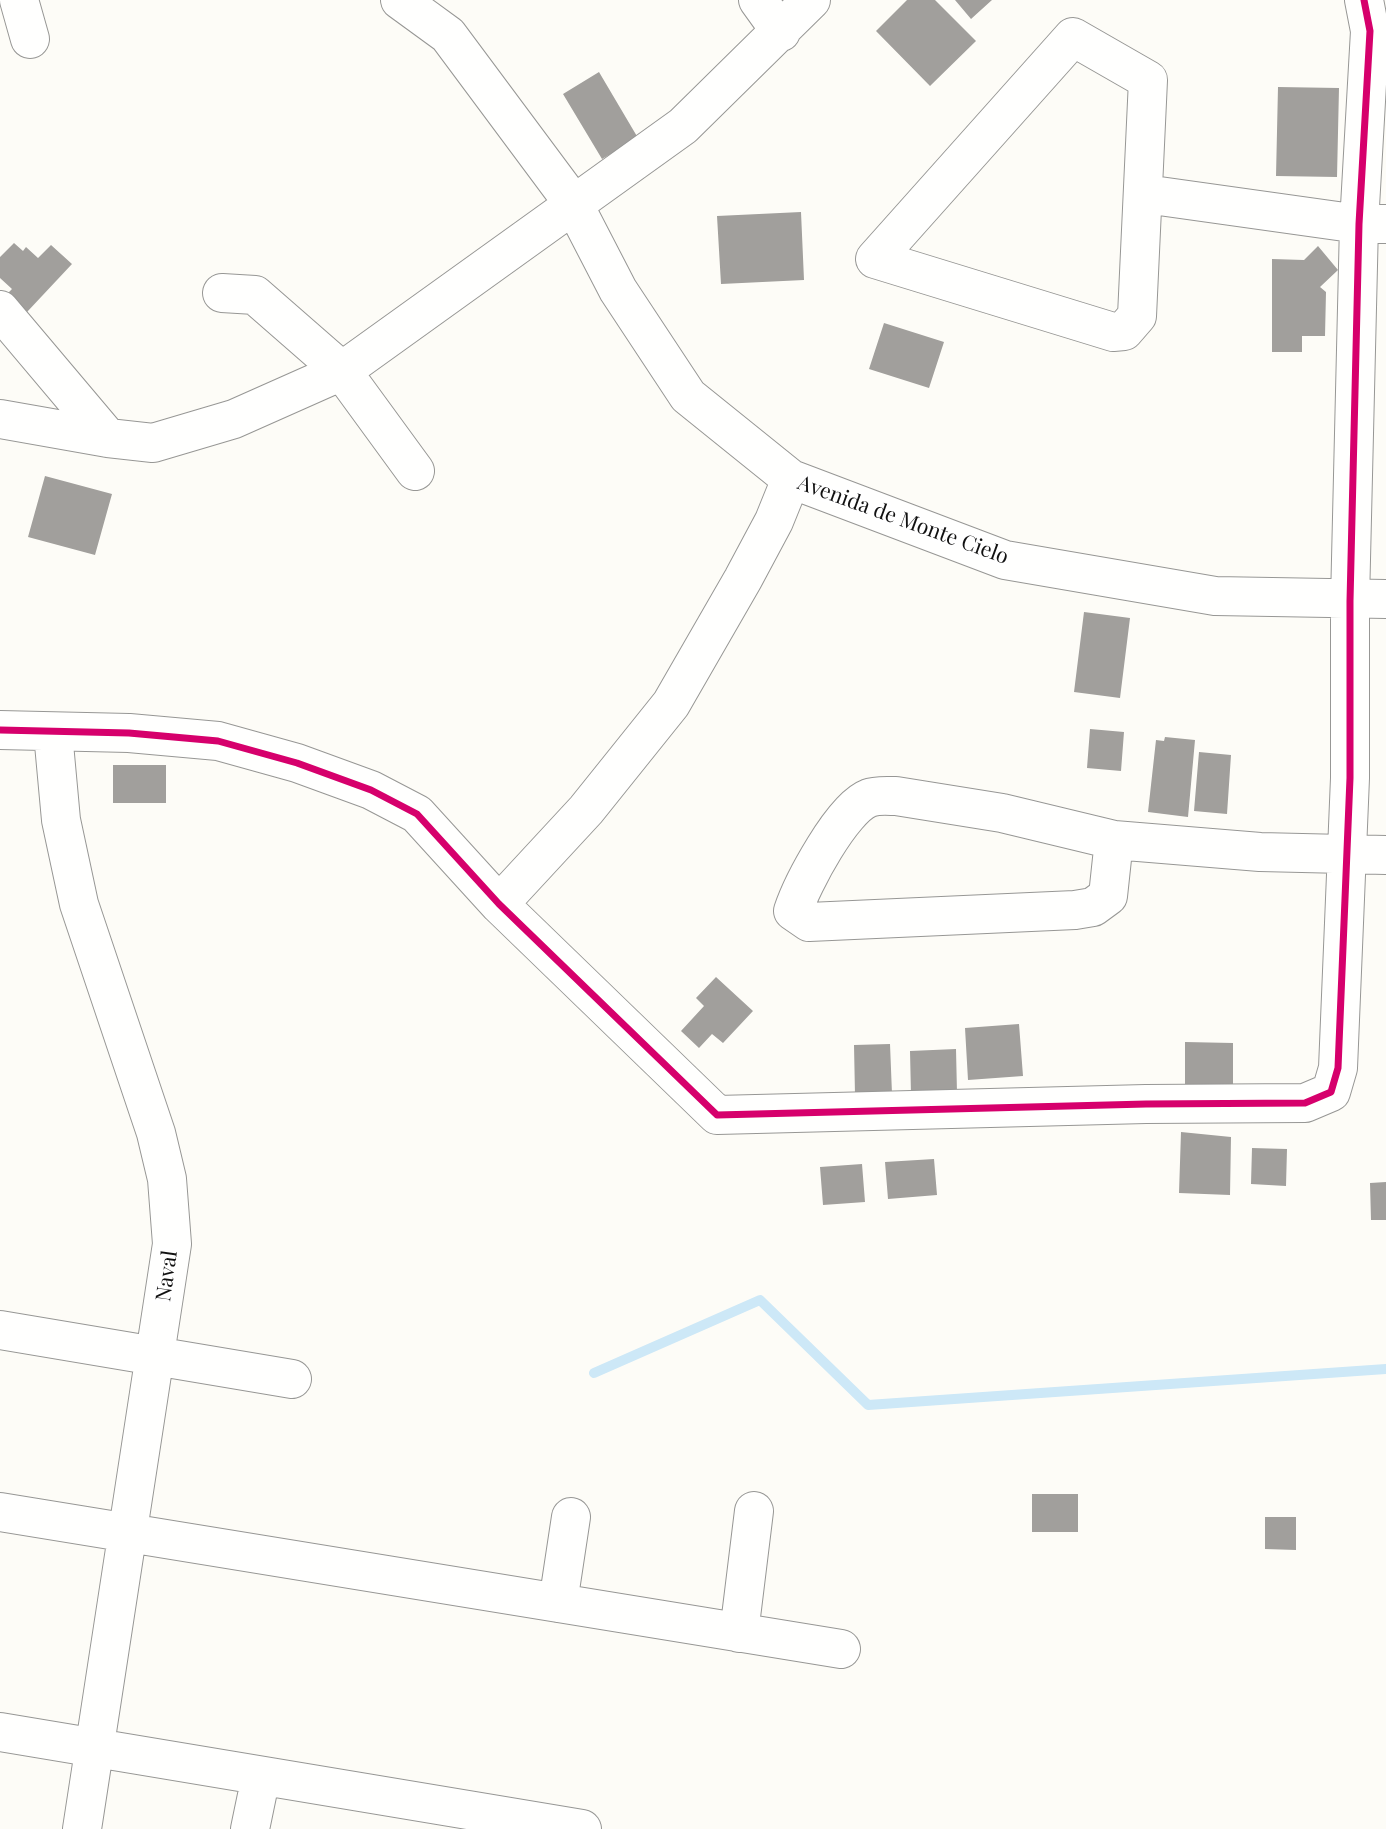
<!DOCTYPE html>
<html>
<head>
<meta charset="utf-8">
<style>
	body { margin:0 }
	canvas { display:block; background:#fdfcf7 }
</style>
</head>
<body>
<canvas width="1386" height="1829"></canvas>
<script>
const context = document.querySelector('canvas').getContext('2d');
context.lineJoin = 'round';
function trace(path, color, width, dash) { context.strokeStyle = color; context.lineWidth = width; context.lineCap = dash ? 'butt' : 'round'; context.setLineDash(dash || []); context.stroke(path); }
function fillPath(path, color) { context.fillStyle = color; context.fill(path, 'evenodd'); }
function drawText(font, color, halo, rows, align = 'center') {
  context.font = font + ' "Playfair Display",serif'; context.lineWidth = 7; context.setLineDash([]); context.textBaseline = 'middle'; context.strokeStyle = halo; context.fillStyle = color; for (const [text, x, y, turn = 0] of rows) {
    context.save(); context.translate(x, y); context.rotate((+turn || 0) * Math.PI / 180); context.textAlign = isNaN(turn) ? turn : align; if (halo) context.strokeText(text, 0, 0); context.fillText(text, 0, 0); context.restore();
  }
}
const stream = new Path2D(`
	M594,1373l166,-73 108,105 518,-36`);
const building = new Path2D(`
	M907,0h28l41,41 -46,45 -54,-55z
	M955,0h37l-21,19z
	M599,72l39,66 -36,21 -39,-65z
	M1278,87l61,1 -2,89 -61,-1z
	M801,212l3,68 -83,4 -4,-68z
	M14,243l9,8 3,-4 12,11 13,-13 21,19 -45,48 -20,-18 5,-5 -12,-11v-21z
	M1318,246l20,24 -18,17 6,5 -1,44h-23v16h-30v-93l32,1z
	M884,323l60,19 -15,46 -60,-19z
	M45,476l67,18 -17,61 -67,-18z
	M1084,612l46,6 -10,80 -46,-6z
	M1090,729l34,3 -3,39 -34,-3z
	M1165,737l30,3 -7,77 -40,-5 8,-72 8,1z
	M1199,752l32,3 -4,59 -33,-3z
	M113,765h53v38h-53z
	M716,977l37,34 -30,32 -11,-9 -13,14 -18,-17 23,-25 -8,-8z
	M1019,1024l4,52 -55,4 -3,-52z
	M1185,1042l48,1v46h-48z
	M890,1044l2,50 -37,1 -1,-50z
	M956,1049l1,44 -46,2 -1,-44z
	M1181,1132l50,5 -1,58 -51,-2z
	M1252,1148l35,1 -1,37 -35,-2z
	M934,1159l3,36 -49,4 -3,-37z
	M862,1164l3,38 -42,3 -3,-38z
	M1386,1182v38h-15l-1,-37z
	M1032,1494h46v38h-46z
	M1265,1517h31v33l-31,-1z`);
const minor = new Path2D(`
	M19,0l11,39
	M400,0l48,35 125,168 45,87 70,106 103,83 214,81 210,36 171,3
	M758,0l23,32
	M1073,37l75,43 -11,236 -13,15 -11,1 -238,-73z
	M1145,194l214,30h27
	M222,293l33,2 87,76 73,100
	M0,310l108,128
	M0,419l108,19 45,5 81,-24 108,-48 341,-245 128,-126
	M0,730l129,3 89,8 79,22 74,27 46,24 82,90 218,211 429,-11 159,-1 26,-11 7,-24 12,-290v-177l9,-377 11,-193 -6,-31
	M53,733l8,87 18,84 77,229 11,46 5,65 -90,585
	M896,796l106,17 112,27 -6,56 -15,11 -18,3 -266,12 -16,-11c9,-27 49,-103 76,-113 7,-3 19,-2 27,-2z
	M1114,840l146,12 126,3
	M499,904l87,-94 85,-106 72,-125 31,-58 17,-42
	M0,1330l292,49
	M0,1512l841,137
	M558,1603l13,-86
	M739,1633l15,-122
	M0,1732l582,97
	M250,1829l11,-53`);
const cycleway = new Path2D(`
	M0,730l129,3 89,8 79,22 74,27 46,24 82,90 218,211 429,-11 159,-1 26,-11 7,-24 12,-290v-177l9,-377 11,-193 -6,-31`);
const streetNames = [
	["Avenida de Monte Cielo",903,520,20],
	["Naval",167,1276,-82]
];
trace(stream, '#cde8f7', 10);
fillPath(building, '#a19f9c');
trace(minor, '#979795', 40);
trace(minor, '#fffffe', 38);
trace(cycleway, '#d6006c', 7);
drawText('21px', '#111', '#fff', streetNames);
</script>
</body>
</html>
